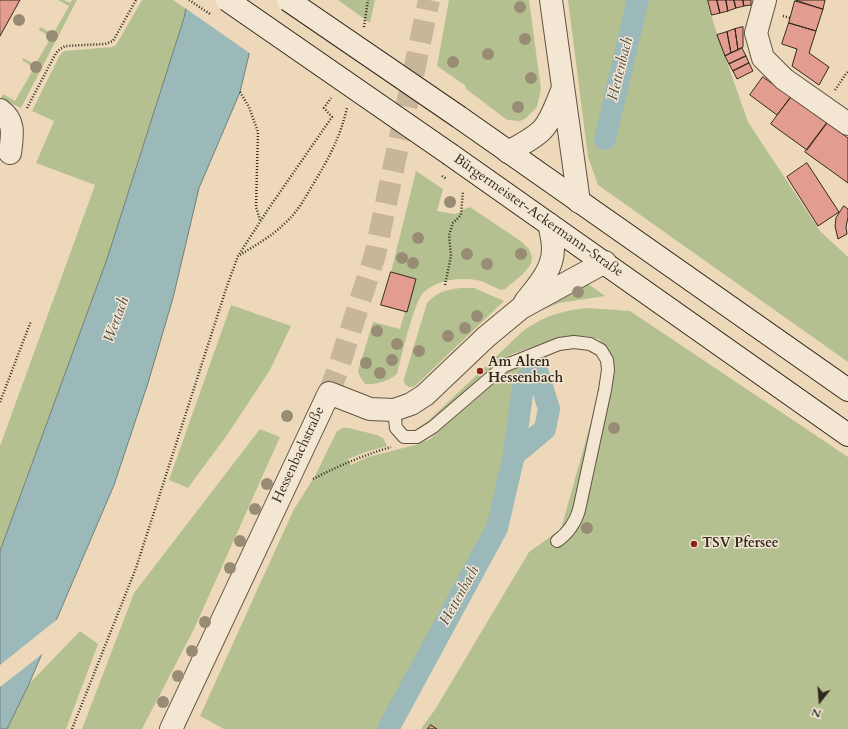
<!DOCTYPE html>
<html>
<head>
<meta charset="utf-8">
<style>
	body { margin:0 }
	#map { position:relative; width:848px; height:729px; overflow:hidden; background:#edd9b9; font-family:Cardo,serif }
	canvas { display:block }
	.north { position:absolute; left:800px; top:681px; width:40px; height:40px; -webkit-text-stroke:3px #f3e6d2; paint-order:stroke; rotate:197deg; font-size:11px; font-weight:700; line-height:16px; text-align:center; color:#32281e }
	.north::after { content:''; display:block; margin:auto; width:14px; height:18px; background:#32281e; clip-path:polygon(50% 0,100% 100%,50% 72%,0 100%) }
</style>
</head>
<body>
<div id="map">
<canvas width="848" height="729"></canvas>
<div class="north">N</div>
</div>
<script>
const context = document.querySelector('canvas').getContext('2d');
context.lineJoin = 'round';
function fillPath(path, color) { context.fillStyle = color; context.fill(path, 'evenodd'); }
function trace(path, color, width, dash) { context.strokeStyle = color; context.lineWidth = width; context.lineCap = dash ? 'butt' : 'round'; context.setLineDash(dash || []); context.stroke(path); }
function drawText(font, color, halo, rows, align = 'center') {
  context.font = font + ' Cardo,serif'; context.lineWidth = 3; context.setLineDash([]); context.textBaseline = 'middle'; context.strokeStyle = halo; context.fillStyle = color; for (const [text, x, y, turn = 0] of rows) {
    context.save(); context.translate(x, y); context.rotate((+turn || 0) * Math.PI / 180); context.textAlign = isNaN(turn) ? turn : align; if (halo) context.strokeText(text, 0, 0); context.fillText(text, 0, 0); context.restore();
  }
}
const green = new Path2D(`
	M58,0h6l6,3 2,-3h5l-56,108 -20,-10 2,-4 12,7 19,-33 -12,-8 1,-2 12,7 16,-28 -12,-7 1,-3 13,7 16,-28z
	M142,0h31l13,9 -2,9 -77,241 -107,292v-105l95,-261 -59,-22 18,-42 -22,-10 28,-56 4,-4 48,-4 4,-2z
	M338,0h37l-5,23z
	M449,0h80l12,89 -4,18 -11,11 -6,3 -13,-1 -42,-32 1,-2 -29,-20z
	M568,0h139l7,25 34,97 72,109 28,26v105l-250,-177 -10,-28z
	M416,171l27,18 -6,22 17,3 7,-2 1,-2 8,-3 52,35 7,7 3,8 -1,7 -8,10 -18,15 -4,1c-8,-3 -17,-9 -25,-10 -16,-3 -41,0 -53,13 -9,9 -22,65 -26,81 -9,7 -21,11 -32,10l-5,-7 -2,-6 15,-49 27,7 5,-18h2l9,-32 -25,-7z
	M584,281l21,15 -46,7 -25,10z
	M460,288h14l30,13 -89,85c-5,2 -9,1 -11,-4v-3l23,-76c11,-11 17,-13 33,-15z
	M231,305l60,21 -21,44 -43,65 -39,53 -19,-8z
	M588,308l42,3 218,146v272h-427l15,-21 93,-156 32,-23 49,-175 -11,-15 -14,-3 -29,3 -44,15 -13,8 -13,10 -47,43 -23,15 12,-9 95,-90c23,-16 38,-20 65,-23z
	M526,365l-8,27 -25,135 -21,40 -92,162h-156l-24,-13 94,-207 21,-33 22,-45 6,-3h6l28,7 6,3 4,8 -21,6 -18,7 3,6 17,-8 47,-12 15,-6 79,-68z
	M260,429l20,8 -86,192 -52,100h-60l52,-136z
	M80,631l18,13 -32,85h-59l22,-45z`);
const water = new Path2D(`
	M188,0h74l-22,92 -41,96 -26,110 -25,85 -34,102 -85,199 -22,45h-7v-178l107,-292 77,-241z`);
const pier = new Path2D(`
	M186,0h78l-13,54 -66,-46z
	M60,617l-14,34 -46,36v-22z`);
const canal = new Path2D(`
	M605,139l33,-139
	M514,455l9,-69 13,-19 1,-6
	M388,729l109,-201 17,-73 31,-26 4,-20 -13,-42`);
const building = new Path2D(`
	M0,0h20l-20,36z
	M708,0h9l3,13 -8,2z
	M717,0h9l2,11 -8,2z
	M726,0h8l2,8 -8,3z
	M734,0h9l1,6 -8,2z
	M743,0h8v5l-7,1z
	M796,0h29l-2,9z
	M795,1l28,8 -7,22 -27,-8z
	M789,23l27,8 -7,22 20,14 -10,18 -27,-19 5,-17 -15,-5z
	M743,27v20l-5,3 -3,-21z
	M735,29l3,21 -7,3 -4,-21z
	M727,32l4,21 -6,3 -8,-21z
	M742,48l4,8 -17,8 -4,-8z
	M746,56l3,7 -16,8 -4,-7z
	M749,63l4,8 -16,8 -4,-8z
	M763,77l28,20 -14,18 -27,-20z
	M791,97l36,26 -20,27 -36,-26z
	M827,123l21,15v45l-43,-31z
	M807,163l32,49 -21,14 -31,-49z
	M844,206l4,3v8l-2,10 1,7 -9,5 -3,-13 1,-8z
	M391,272l25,7 -9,33 -26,-7z
	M431,725l6,4h-9z`);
const streetTunnel = new Path2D(`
	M329,393l9,-24 37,-114 54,-255`);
const path = new Path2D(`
	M783,16l7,2
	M364,27l4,-27
	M835,90l13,-19
	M240,92l9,15 9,25 -2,75 4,13
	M27,108l29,-55 4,-4 5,-3 40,-2 8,-3 23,-41
	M240,255c14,-9 32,-19 43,-30 13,-11 21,-25 29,-39 16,-26 28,-48 35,-78
	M445,285l6,-29 -2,-21 4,-12 8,-8 2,-24
	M0,402l31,-81
	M313,479c25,-13 51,-24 78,-32
	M72,729l64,-161 91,-282 11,-30 31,-48 63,-91 -8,-9 7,-10`);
const lane = new Path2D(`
	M394,410l2,18 8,9h13l16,-10 71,-61 55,-22 15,-2 16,2 11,6 6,10 1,10 -3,20 -26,120c-4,14 -11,23 -22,31`);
const street = new Path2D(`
	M551,0l28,202
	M765,0l-9,33 7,25 21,21 64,45
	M0,110c16,11 12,27 10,43
	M508,152c11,-6 25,-13 34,-22 9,-9 16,-30 21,-42
	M525,302c12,-15 28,-32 28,-53 0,-8 -2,-17 -4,-25
	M171,729l158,-336 41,16 24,1 17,-6 14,-9 61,-58 35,-29 84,-46`);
const secondary = new Path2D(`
	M459,117l389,273
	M451,155l397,280`);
const pathBridge = new Path2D(`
	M189,0l21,14
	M442,176l5,3`);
const secondaryBridge = new Path2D(`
	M227,0l224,155
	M288,0l171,117`);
const trees = [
	[520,7],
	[19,20],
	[52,36],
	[525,39],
	[488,54],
	[453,62],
	[36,67],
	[531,78],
	[518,107],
	[450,202],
	[418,238],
	[467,254],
	[521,254],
	[402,258],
	[413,263],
	[487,264],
	[578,292],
	[477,316],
	[465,328],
	[377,331],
	[448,336],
	[397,344],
	[419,351],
	[392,360],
	[366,363],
	[380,373],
	[287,416],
	[614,428],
	[267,484],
	[255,509],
	[587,528],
	[240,541],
	[230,568],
	[205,622],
	[192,651],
	[178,676],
	[163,702]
];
const markers = [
	[480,371,4,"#8f2418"],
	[694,544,4,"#8f2418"]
];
const streetNames = [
	["Bürgermeister-Ackermann-Straße",538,216,35],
	["Hessenbachstraße",299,455,-65]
];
const poiNames = [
	["Am Alten",488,363],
	["Hessenbach",488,379],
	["TSV Pfersee",702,544]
];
const waterNames = [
	["Hettenbach",621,69,-76],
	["Wertach",117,320,-70],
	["Hettenbach",460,596,-61]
];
fillPath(green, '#b5c091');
fillPath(water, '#9bb9b8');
trace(water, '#717f7a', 1);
fillPath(pier, '#edd9b9');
trace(canal, '#9bb9b8', 22);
fillPath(building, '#e39d90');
trace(building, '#32281e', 1);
trace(streetTunnel, '#c8b69a', 22, [22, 11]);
trace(lane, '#615445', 14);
trace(street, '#615445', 24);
trace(secondary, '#32281e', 24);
trace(path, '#32281e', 2.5, [1, 2]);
trace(lane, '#f3e6d2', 12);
trace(street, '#f3e6d2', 22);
trace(secondary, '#f3e6d2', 22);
trace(secondaryBridge, '#32281e', 24, []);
trace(pathBridge, '#32281e', 2.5, [1, 2]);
trace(secondaryBridge, '#f3e6d2', 22);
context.fillStyle = '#988d74';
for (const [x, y] of trees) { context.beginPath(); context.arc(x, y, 6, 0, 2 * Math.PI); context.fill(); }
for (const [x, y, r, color] of markers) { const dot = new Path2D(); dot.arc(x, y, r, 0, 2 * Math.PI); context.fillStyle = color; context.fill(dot); trace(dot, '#f3e6d2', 1.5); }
drawText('14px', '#32281e', '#f3e6d2', streetNames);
drawText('bold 14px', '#32281e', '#f3e6d2', poiNames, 'left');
drawText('italic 15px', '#4c4c44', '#f3e6d2', waterNames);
</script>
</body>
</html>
